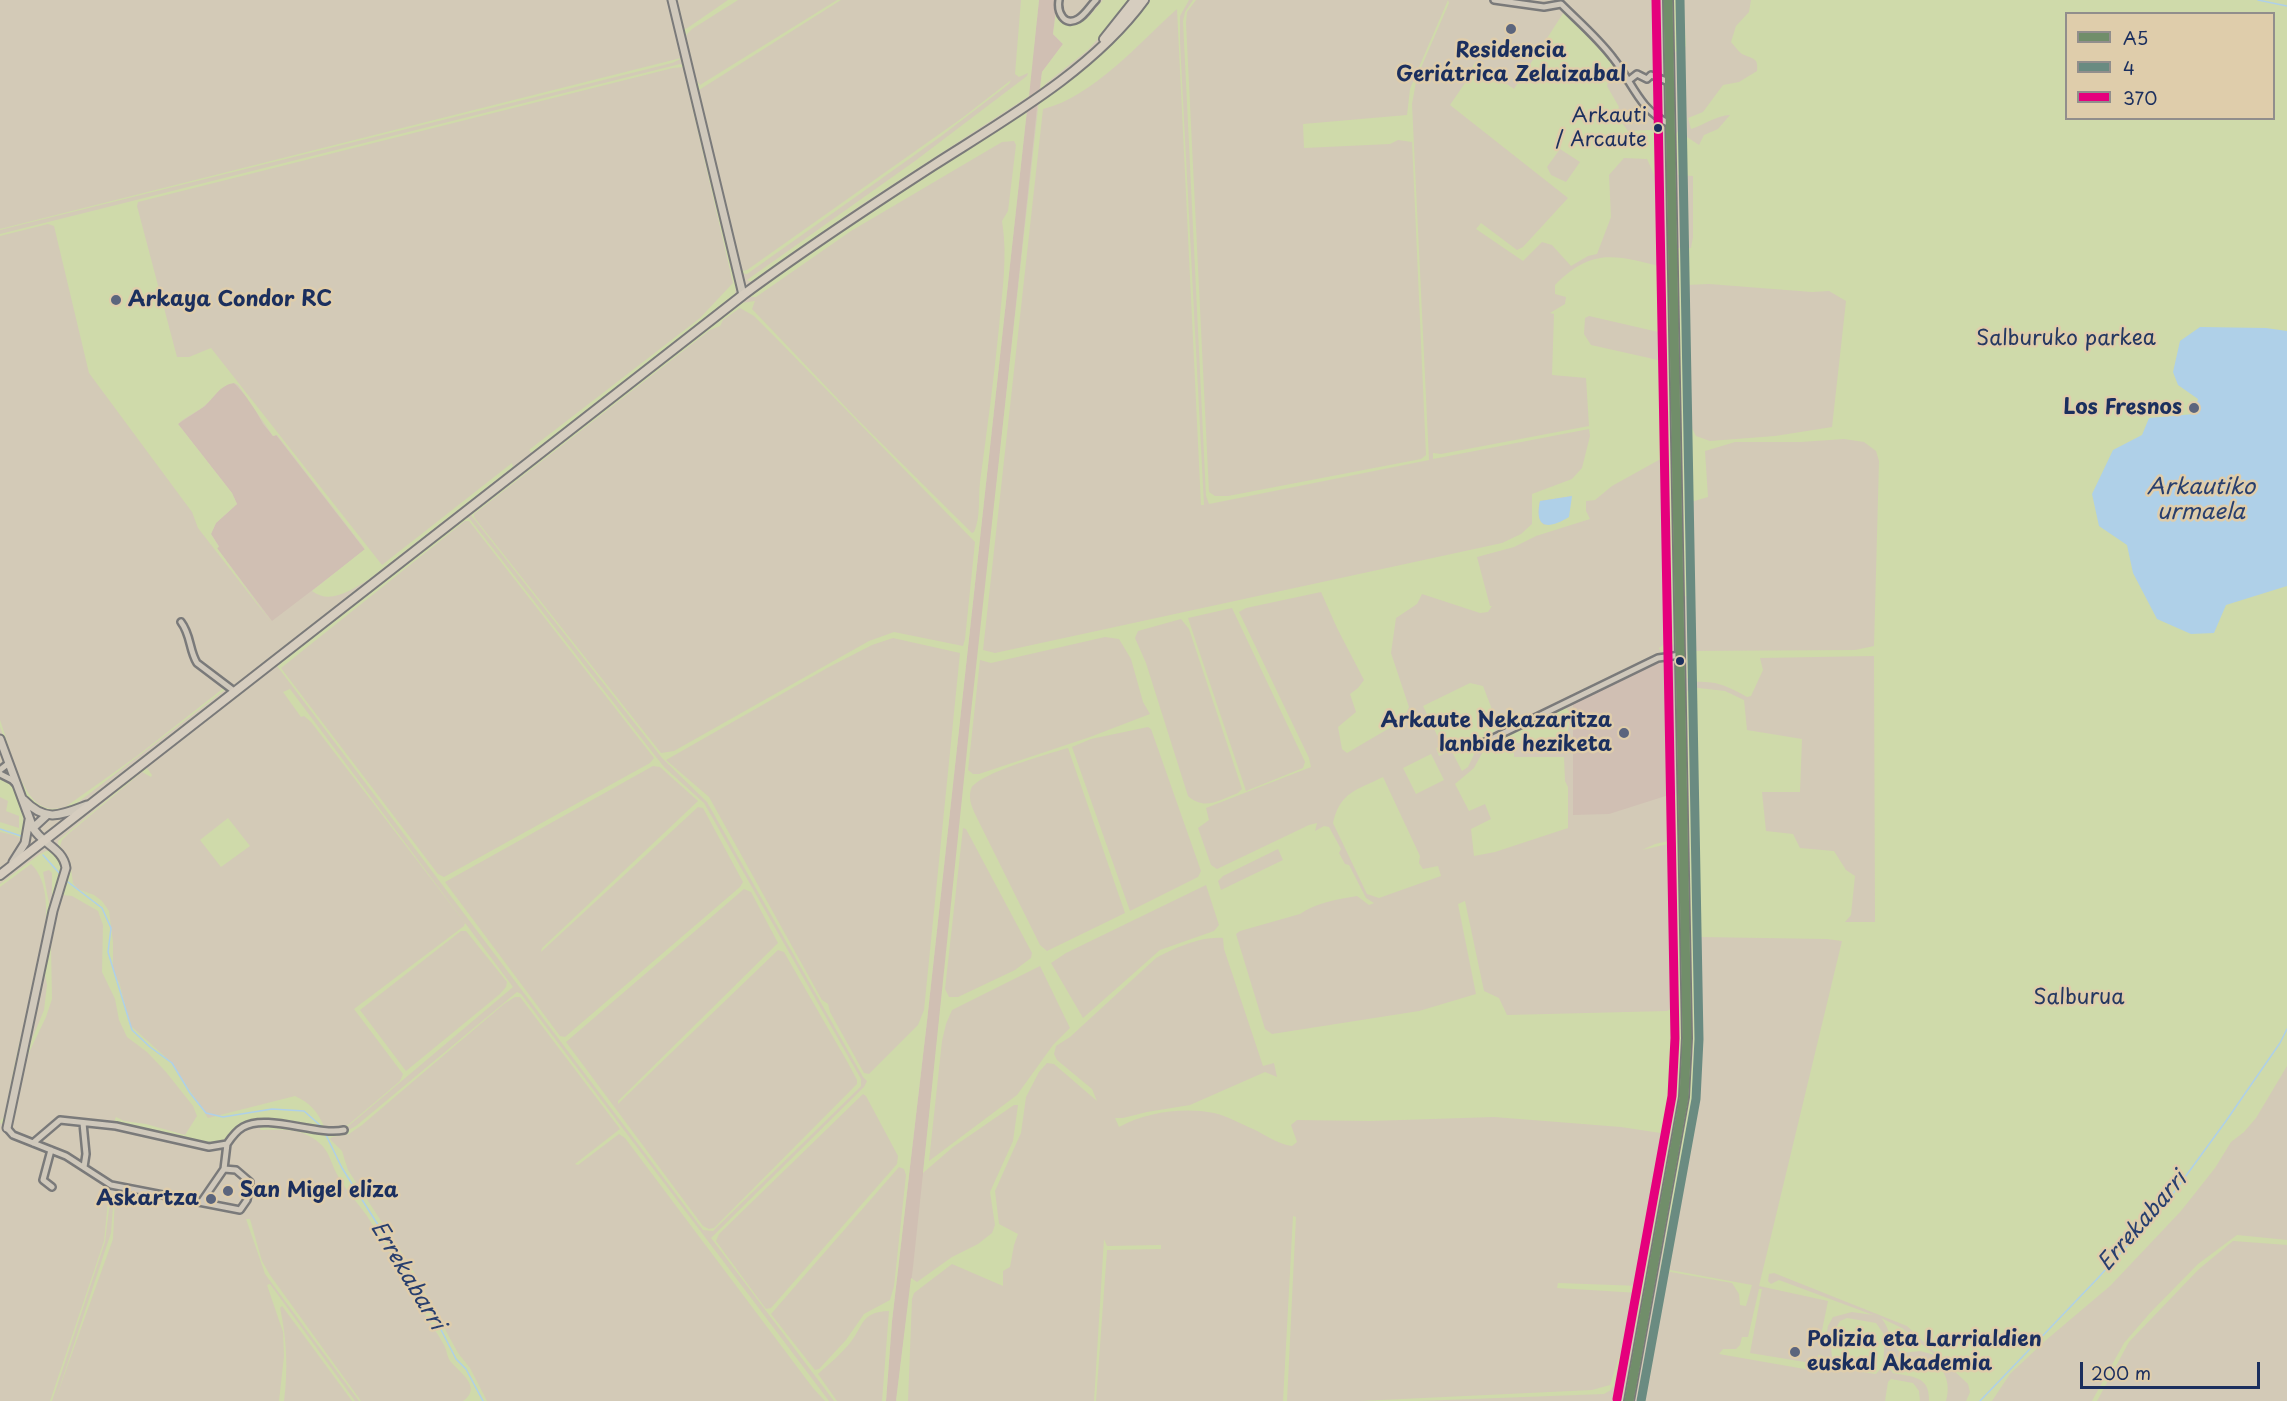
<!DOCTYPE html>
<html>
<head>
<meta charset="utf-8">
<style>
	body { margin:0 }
	#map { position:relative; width:2287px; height:1401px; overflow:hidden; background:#d3cab7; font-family:"Playpen Sans",sans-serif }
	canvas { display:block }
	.legend { position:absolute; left:2065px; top:12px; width:210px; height:108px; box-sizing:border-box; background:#dfcdab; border:2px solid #918e8c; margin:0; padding:8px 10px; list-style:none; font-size:18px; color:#1b2f5e }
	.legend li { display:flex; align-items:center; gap:12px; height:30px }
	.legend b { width:30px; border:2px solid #918e8c }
	.scale { position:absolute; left:2080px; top:1362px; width:180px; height:27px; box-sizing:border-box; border:3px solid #1b2f5e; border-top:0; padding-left:8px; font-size:18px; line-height:21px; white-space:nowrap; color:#1b2f5e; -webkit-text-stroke:4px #dfcdab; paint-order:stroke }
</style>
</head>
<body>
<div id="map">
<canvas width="2287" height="1401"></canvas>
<ul class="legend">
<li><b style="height:8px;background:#718e6a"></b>A5</li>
<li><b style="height:8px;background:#6a8b81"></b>4</li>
<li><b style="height:8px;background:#e5007d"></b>370</li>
</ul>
<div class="scale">200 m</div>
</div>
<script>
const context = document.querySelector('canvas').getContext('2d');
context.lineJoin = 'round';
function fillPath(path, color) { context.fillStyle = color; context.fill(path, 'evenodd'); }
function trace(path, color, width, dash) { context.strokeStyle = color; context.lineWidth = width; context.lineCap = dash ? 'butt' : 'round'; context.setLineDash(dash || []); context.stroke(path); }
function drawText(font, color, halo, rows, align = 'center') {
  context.font = font + ' "Playpen Sans",sans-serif'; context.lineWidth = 5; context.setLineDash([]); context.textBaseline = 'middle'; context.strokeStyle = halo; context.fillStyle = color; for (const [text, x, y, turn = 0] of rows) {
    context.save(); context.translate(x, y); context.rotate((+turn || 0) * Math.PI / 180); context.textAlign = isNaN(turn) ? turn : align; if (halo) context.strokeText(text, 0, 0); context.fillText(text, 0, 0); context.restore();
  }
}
const built = new Path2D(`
	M1039,0h18l-4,34 10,10 -21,28 -5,35 -124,1160 -17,134h-10l6,-80 35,-300z
	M234,383l17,19 12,22 10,12 3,-1 89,115 -93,71 -55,-73 2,-2 -8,-12 5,-11 21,-19 -5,-11 -54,-69 27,-18 14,-16 9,-6z
	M1666,659l8,4 1,130 -66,21 -36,1v-111z`);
const green = new Path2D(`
	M668,0h2l13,58 -11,5 -672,167v-1l681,-171z
	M675,0h2l7,28 2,1 42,-29h10l-46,29 -6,6 10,45 4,5 137,-85h4l-142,90 37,166 4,12 3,3 4,-1 215,-152 49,-38 -2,4 -69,53 -193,137 -7,-1z
	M1021,0h18l-10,96 -171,111 -106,75 -5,-2 168,-119 112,-85 1,-3 -9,4 -4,-3z
	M1103,0h29l-44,50 -44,35 1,13c39,-29 73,-60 103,-98h41l-9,16v25l24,464h-3l-24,-496c-38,34 -84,88 -134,100l-60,541 12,3 507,-110 19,-9 11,-10v-30l40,-15 10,-11 8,-32 -1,-7 -156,30v-6l8,1 148,-28 -3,-48 -34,-3 2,-61 -4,-1 15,-9 1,-7 -11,-3v-9c38,-39 62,-29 109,-18l3,4 8,366 -1,7 -13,9 -2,-5 10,-8 4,-8 -7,-176 -54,30 -17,14 -9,1v10l4,8 -54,17 -22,11 -37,10 13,49h2l-4,6 -8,1 -58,-19 -5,10 -21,14 -5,35 18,54 -7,16 -9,3 -46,27 -5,-4 -4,-22 18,-15 -6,-18 8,-6 6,-8 -27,-52 -16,-36 -75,16 -7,4 70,146 2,9 -105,41 3,12 -11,8 13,37 6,4 92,-44 8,-2 -2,8 9,-5 5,1 12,22 -2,4 6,11 4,1 17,33 8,5 -5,2 -12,-9c-18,3 -42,7 -57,18l-60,17 -4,3 29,95 7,5 147,-23 57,-17 -18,-90 7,-3 19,90 15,7 8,17 160,-4 7,-4 2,-4 -3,-151 -1,-8h-4l-26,6 13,-6 18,-4 1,-44 4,-3 4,232 -3,62 -43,239 -19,42 -3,18 -3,4 -7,4 -186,7h-58l232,-11 18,-5 8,-25 9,-17 12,-50 -82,-5 1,-5 83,3 26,-152 -46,-7 -127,-10 -124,4 -73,-1 -6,5 6,17 -5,4c-15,-2 -26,-11 -39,-17 -12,-5 -26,-13 -39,-16 -30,-6 -68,-1 -95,14l-4,-9h8l24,-6 43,-7 75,-33 12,5 -3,-14 -11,3 -39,-117 -1,-11c-21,-2 -49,10 -67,20l-86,79 -14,9 -2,8 3,6 35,29 5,12 -43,-37 -7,-1 -8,9 -13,25 -5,36 -26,58 4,33 19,10 -4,11 -4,22 -7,4v15l-51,-22 -38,29 -2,6 -4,102h-12l15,-123 6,4 35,-25 26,-13 14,-11 3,-8 -5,-33 23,-51 5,-36h-4l-61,42 -30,26 47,-452 72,-649 21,-28 -10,-10 3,-22 6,9 12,3 10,-6 3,1zM1589,316l78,18v28l-76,-17 -7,-11 1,-16zM1572,496l-28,29c-7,-6 -6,-15 -4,-24zM1232,608l73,154 -2,6 -57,23 -58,-173zM1181,619l8,10 53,160 -4,4c-19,7 -33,18 -50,3l-42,-133 -11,-25 3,-7zM1105,637l14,2 12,20 12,43 7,12 -60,23 -111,37h-6l-5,-4 12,-110 11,3zM1148,727l3,2 50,142 -3,6 -68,34 -58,-164 19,-8zM1068,748l57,165 -78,38 -7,-6 -64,-129c-4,-9 -8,-17 -5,-27 5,-15 80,-36 97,-41zM963,828l3,1 66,124 -1,5 -16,12 -57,27h-9l-4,-8zM1278,849l5,11 -62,30 -3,-9 5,-5zM1206,885l13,40 -5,6 -54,19 -77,68 -32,-55 15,-10zM1040,966l30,62 -17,17 -36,50 -88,66 13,-120 4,-17 6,-14z
	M1193,0h3l-9,12 -1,11 23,469 6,4h13l193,-37 5,-4 -14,-313 -14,-2 -8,4 -86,4 -1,-24 104,-9 3,-26 6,-15 32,-74 1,3 -32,74 -5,27 17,356 -220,44 -3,-8 -23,-475 2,-9z
	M1673,0h10l3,46 -11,6z
	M1751,0h536v1066l-31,52 -12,14 -13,10 -16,26 -34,43 -71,75 -65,55 -35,33 -18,27h-26l4,-9 -2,-8 -61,-58 -133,-53 -5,1 -1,7 3,3 8,-4 94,35 -21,-3 -19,5 -5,9 -4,21 -5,-2 9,-44 -69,-15 83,-345 -15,-2 -127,-2 -2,73 1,45 -34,214 87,16 -6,21 -6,-1 -1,-11 -7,-11 -67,-12 -19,109 -3,-3 46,-286 4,-36 -6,-363 3,-5 35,4 19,9 3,30 55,9 -2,53h-38l4,39 27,3 7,14 34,3 12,19 9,6 -4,39 -6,7h30l-1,-266 -114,2 3,12 -12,26 -4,1c-10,-6 -20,-11 -32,-14 -10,-2 -19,1 -28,-5v-27l168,-1 19,-4 5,-185 -3,-10 -12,-9 -20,-3 -43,3h-66l-30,9 3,46 -17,5 -1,81 4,13h-9l-7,-348h13l2,-11v-61l-15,-1 -2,-41 2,-3 21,14 5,-10 14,-6 12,-14c-13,0 -26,10 -39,14l-3,-11 15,-6 20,-27 16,-3 18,-11c2,-14 -5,-12 -15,-17 -4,-3 -7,-8 -11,-12l5,-16 13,-14zM2066,14h208v104h-208zM1709,284l103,8 17,-1 17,10 -14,126 -57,9 -65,5 -14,-5 -7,-14 -3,-137z
	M1564,12l48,51 3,8 -6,7 -2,8 12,21 -3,8 12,16 22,-1 12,5 -1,45 -5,-1 -9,-20 -23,-1 -15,17 2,42 -14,37 -9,2 -17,10 -19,-21 -10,-3 -19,19 -47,-32 5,-6 36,27 6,-3 45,-49 -118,-93 15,-22 10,-21 39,27zM1560,149l20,13 -14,20 -15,-7 -4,-8z
	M680,64l5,2 51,219 -1,9 -203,159 -3,-3 171,-132 33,-35 -50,-216 -10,1 -535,134 -1,4 40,151h12l22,-9 171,217 130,-102 1,4 -145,113c-17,10 -38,25 -56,11l53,-42 -88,-114 -4,1 -35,-51 -4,-2c-15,2 -20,16 -31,24 -8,6 -18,10 -25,17l54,69 5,11 -21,19 -5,11 8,13 -2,1 54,74 -73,-94 -6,-16 -103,-139 -35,-147 -6,-2 -48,12v-2z
	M1027,110l-100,911 -35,300 -6,80h-4l7,-90c-29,1 -25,15 -39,32 -9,11 -21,21 -32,31l19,27h-3l-123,-163 153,-151 3,-6 -4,-4 -156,-275 -45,-44 -191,-243 270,-212 14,-2 -3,8 107,112 113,112 2,-1c7,-15 4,-35 6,-50 7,-52 14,-104 19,-155 3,-35 9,-71 3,-106l6,-10 8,-66 -2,-4 -12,1 -151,89 -95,66h-6l51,-39zM740,308l14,8 23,23 198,203 -10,97 -2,7 -69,-14 -25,9 -195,110 -13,2 -187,-236v-3l236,-184 10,-4 3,-6zM893,638l67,15 -36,357 -6,15 -49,49 -5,-1 -34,-61 -2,-8 -6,-4 -113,-203 -43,-37 163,-93 43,-22zM863,1094l3,2 32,60 -1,8 -126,144 -5,1 -50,-68 3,-7zM899,1167l5,2 2,6 -12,111 -4,14 -26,14 -18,26 -27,29 -4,1 -44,-56z
	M466,517l3,1 195,249 40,36 157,276v7l-5,5 -143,140 -10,-1 -426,-564zM465,521h4l185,237 -4,5 -206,114 -6,-3 -19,-25 -138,-181zM653,766l7,1 38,34 -156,147 -1,4 157,-145 5,1 40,74 -3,5 -175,150 -5,-1 -115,-154zM744,889l7,3 27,51 -160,158v3l160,-154 6,2 64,111 9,17v4l-143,144 -5,1 -6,-3 -137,-184z
	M1470,683l13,3 15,39c-10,23 -34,12 -55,14l-6,-4 -14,-29z
	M225,687l1,2 -158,121c-19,3 -30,1 -43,-14l-25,-69v-7c8,22 20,73 40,85 8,5 15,4 24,3l73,-52z
	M290,689l223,298 -167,141 -11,2 -83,-10c-25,11 -19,24 -51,23l-88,-19 3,-7 8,4 22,3 39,11 12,-19 -4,-10 -27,-34 -19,-20 -20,-15 -8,-17 -4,-21 -13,-27 1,-47 -5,-14 -26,-15 -9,-1 -8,26 -4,25 1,53 -6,18 -21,44h-2l21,-51 3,-25 -3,-15 10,-53 14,-44c0,-12 -10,-20 -10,-32l88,-74 6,8 -1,2 -9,-5 -75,63 -5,5 -2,6 10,16 3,21 5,6 16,6 8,6 7,10 4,31v28l7,15 10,40 41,37 37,56 87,-22c15,7 22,15 29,30l14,2 10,-3 52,-44 3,-7 -49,-65 110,-83 1,-3 -154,-201 -7,-6 -3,1 -18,-25zM461,931h5l41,51 -1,5 -6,7 -94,77 -46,-61z
	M1565,707l6,7 -5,27 -52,2v14h50l1,24 3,6v41l-73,24 -21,4 -3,-27 20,-10 -6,-15 -16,7 -14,-27 19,-16 12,-22z
	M1456,742l22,4 -10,21 -6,4 -11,-21 -12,6 -3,-8z
	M1431,754l13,26 -28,14 -13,-26z
	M0,776c20,10 27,42 22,63l-9,-4 -13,-3v-10l19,6v-12l-13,-5 2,-10 -8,-4z
	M1383,777l37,79 -1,7 4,6 15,-3 3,10 -62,22 -12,-4 -34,-71c7,-31 24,-33 50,-46z
	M228,818l22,28 -29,21 -21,-27z
	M46,851h5l10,7 3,12 -10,31 -2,-1v-27l-3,-3 -6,2 6,31v16c-14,68 -30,135 -43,204l-5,1 -1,-3 5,-5c4,-23 8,-45 13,-67 11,-43 49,-152 13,-185l-31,23v-3l40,-30z
	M517,992l4,2 308,407h-4l-12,-13 -188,-250 -6,-4 -41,31 -3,-1 45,-35 -100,-132h-5l-11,7 -142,121 -13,9 -17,3 -2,2 12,12 6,19 63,97 47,86 12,15 17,33h-24c20,-14 -3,-28 -12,-39 -4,-4 -4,-12 -7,-17 -7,-13 -16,-25 -24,-39 -16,-31 -34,-61 -53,-90 -9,-13 -20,-24 -27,-37 -12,-18 -8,-31 -31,-43 -13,-8 -34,-6 -49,-6l1,-6 73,10 11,-2 11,-6z
	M114,1192l4,2 -3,3 -2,42 -58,162 56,-168z
	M108,1201h2l-5,41 -53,159h-2l54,-160z
	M1293,1216l3,1 -9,184h-4z
	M246,1219h4l12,42 8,14 91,126h-2l-94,-127z
	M2237,1235l50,5v5l-54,-4 -34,28 -70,73 -32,59h-5l32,-58 26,-30 48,-49z
	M1104,1239l3,7 54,-1v4l-54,1 -11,151h-2z
	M270,1284l85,117h-3l-70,-95 -2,2c7,31 8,62 4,93h-5l5,-45 -1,-24 -16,-47z
	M1759,1289h3l-12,64 67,11 1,-9 6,1 -2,12 -6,3 -97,-17 4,-5h13l4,-4 2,-8h6z
	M1847,1318l29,5 9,13 -2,30 -7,8 -35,-5 -7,-4c-5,-16 -3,-29 6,-44z
	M1881,1318l21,10 33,27 -15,-4 -19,2c-12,-10 -10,-24 -20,-35z
	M1890,1352c10,10 18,5 31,6 22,2 31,24 25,43h-17c1,-26 -18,-24 -36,-28l-3,-4z
	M1891,1379l22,4 6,8 1,10h-35l3,-19z`);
const water = new Path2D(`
	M2200,327l66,1 21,3v255l-61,19 -12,28 -23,1 -34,-15 -24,-46 -6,-28 -28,-19 -7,-32 21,-44 29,-15 7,-17 45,-4 4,-15 -20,-14 -5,-13 7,-31z
	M1572,496l-3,21c-20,12 -35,13 -29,-16z`);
const stream = new Path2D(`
	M2258,0l29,6
	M0,829l21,7
	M43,855l18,20
	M68,882l34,26 9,20 -3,24 24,78 18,17 22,16 18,30 16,20 17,4 49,-8 32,2 18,16
	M324,1131l18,37 69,109 23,39 22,43 10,10 17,32
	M1980,1401l118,-123 71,-79 57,-78 54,-78 7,-14`);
const street = new Path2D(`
	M1059,0c-2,12 5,27 19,19 7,-4 12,-13 18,-19
	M1494,0l50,7 17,-3c17,17 37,34 52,54 20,25 26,52 57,66
	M1628,81l9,-7 10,5 4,-4 18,7
	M181,622c10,13 8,28 16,41l37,28
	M1481,744l177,-86 23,-3
	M0,770l9,-7
	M0,774l12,6 4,4
	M83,1123l3,31 -2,13
	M7,1128l6,7 53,21 45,29 129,25 7,-10 3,-18 -14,-12 -12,-1 -22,32
	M33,1143l27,-23 56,6 93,21 18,-3 -3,25
	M227,1144c4,-6 9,-13 16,-17 24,-14 74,9 101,3
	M51,1150l-8,30 9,7`);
const secondary = new Path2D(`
	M672,0l71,295
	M0,739l33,89c9,16 30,20 33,40l-13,43 -46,217
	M24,800c22,23 37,15 63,5
	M33,828l14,-13
	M13,862l12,-19 4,-23`);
const primary = new Path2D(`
	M1104,39l31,-39
	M0,875l743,-580c62,-46 126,-88 191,-130 72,-46 159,-95 210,-165
	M1629,1401l55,-304 3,-59 -19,-1038`);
const bus1 = new Path2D(`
	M1629,1401l55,-304 3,-59 -19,-1038`);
const bus2 = new Path2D(`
	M1641,1401l55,-302 3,-60 -19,-1039`);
const bus3 = new Path2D(`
	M1617,1399l55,-303 3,-58 -19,-1038`);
const markers = [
	[1511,29,6,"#5b657d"],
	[1658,128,5,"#1b2f5e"],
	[116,300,6,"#5b657d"],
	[2194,408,6,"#5b657d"],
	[1680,661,5,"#1b2f5e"],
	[1624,733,6,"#5b657d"],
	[228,1191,6,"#5b657d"],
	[211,1199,6,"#5b657d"],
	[1795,1352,6,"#5b657d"]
];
const busNames = [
	["Arkauti",1647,116],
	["/ Arcaute",1647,140]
];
const poiNames = [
	["Residencia",1511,51,"center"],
	["Geriátrica Zelaizabal",1511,75,"center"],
	["Arkaya Condor RC",128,300],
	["Los Fresnos",2182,408,"right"],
	["Arkaute Nekazaritza",1612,721,"right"],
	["lanbide heziketa",1612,745,"right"],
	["San Migel eliza",240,1191],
	["Askartza",199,1199,"right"],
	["Polizia eta Larrialdien",1807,1340],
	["euskal Akademia",1807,1364]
];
const parkNames = [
	["Salburuko parkea",2066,339],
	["Salburua",2079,998]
];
const waterNames = [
	["Arkautiko",2201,488],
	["urmaela",2201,513],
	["Errekabarri",2143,1222,-49],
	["Errekabarri",407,1276,59]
];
fillPath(built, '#d0bfb3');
fillPath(green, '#cfdaaa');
fillPath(water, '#afd0e8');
trace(stream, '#afd0e8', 1.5);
trace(street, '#7a7a7a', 10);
trace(secondary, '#7a7a7a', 11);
trace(primary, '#7a7a7a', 12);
trace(street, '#cfc8bb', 5);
trace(secondary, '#cfc8bb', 7);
trace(primary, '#d6cdbf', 8);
trace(bus1, '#718e6a', 9);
trace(bus2, '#6a8b81', 9);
trace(bus3, '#e5007d', 9);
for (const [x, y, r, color] of markers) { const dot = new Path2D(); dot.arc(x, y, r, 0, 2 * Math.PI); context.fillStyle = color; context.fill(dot); trace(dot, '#dfcdab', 2); }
drawText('20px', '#1b2f5e', '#dfcdab', busNames, 'right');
drawText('bold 21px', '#1b2f5e', '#dfcdab', poiNames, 'left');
drawText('21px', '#243861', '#dfcdab', parkNames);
drawText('italic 22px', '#283f6e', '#dfcdab', waterNames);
</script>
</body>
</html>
